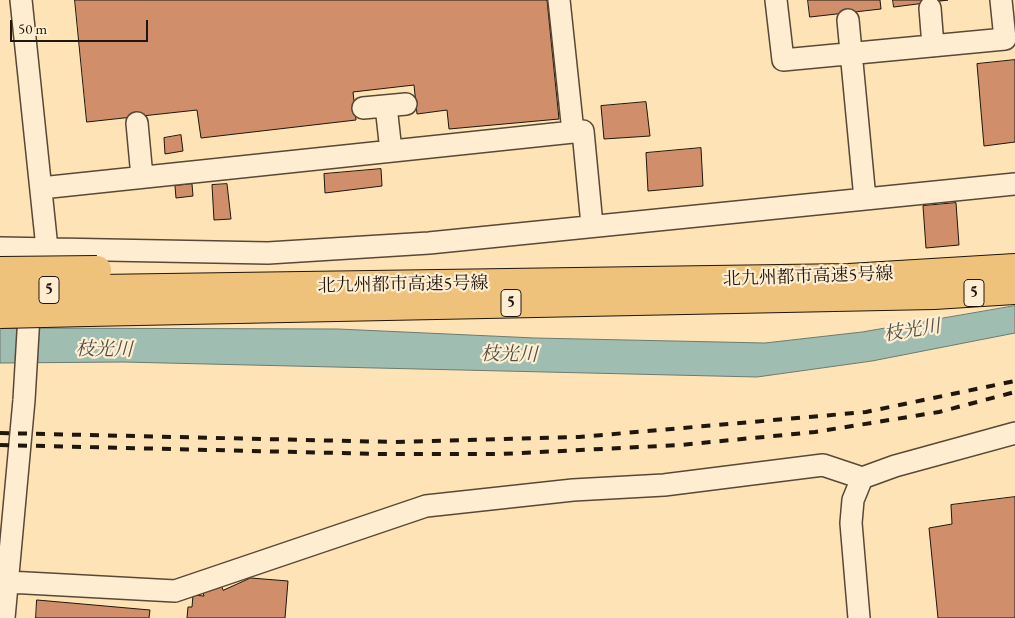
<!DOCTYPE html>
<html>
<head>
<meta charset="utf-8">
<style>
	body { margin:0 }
	#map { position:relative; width:1015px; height:618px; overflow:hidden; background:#fee3b6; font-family:"EB Garamond",serif }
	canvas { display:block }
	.scale { position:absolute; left:10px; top:20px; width:138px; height:22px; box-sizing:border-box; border:2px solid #1f160c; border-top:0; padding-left:6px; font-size:15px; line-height:18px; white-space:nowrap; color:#1f160c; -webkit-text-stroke:4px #feedd0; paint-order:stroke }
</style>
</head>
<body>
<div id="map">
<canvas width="1015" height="618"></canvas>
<div class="scale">50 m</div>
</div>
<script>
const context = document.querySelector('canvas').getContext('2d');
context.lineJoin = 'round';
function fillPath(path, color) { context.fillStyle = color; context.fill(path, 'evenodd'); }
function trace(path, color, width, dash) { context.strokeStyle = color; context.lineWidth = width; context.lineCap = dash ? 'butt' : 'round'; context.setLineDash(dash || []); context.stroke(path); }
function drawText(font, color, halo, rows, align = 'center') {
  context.font = font + ' "EB Garamond","Noto Serif JP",serif'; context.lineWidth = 4.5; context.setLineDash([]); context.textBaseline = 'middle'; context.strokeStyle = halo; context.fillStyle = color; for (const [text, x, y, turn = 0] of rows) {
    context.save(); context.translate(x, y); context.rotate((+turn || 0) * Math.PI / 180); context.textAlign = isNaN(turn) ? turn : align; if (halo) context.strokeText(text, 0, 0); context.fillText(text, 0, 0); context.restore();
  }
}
const water = new Path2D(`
	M1015,306v27l-143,28 -115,16 -634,-15 -123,1v-35l338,1 197,9 230,5 97,-11z`);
const building = new Path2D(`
	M75,0h472l12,119 -110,10 -2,-19 -30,4 -3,-29 -61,7 3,28 -155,18 -4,-28 -110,12z
	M808,0h72l1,9 -71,8z
	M893,0h55l-54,7z
	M1015,60v82l-31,4 -7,-82z
	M646,102l4,34 -46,3 -3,-33z
	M181,135l2,16 -18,3 -1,-16z
	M701,148l2,38 -55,5 -2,-38z
	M381,169l1,17 -57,7 -1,-19z
	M192,184l1,12 -17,2 -1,-12z
	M227,184l4,35 -17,1 -2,-35z
	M956,203l3,42 -33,3 -3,-42z
	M1015,497v121h-77l-9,-90 23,-4 -1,-19z
	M251,578l37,3 -3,37h-98l1,-11h4l1,-12 11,1 -1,-3 18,-8 2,5z
	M37,600l113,10 -1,8h-113z`);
const minor = new Path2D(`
	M21,0l26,248
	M559,0l14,132 10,-1 9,94
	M776,0l7,60 222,-21 -4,-39
	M930,8l3,38
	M848,20l17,179
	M386,106l5,45
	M363,108l43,-4
	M137,123l5,54
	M41,188l532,-56
	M0,248l268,5 161,-10 586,-59
	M8,582l167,9 251,-85 147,-16 91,-5 159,-20 39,13
	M4,618l20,-218 6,-102
	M859,618l-8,-95 2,-23 9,-22 33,-12 120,-33`);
const highway = new Path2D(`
	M97,289l752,-11 166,-10
	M88,312l846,-17 81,-5`);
const rail = new Path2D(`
	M0,433l395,9 184,-5 287,-25 149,-31
	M0,445l381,9h120l179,-9 135,-13 124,-20 76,-20`);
const highwayBridge = new Path2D(`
	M0,271l97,-1
	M0,291l97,-2
	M0,314l88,-2`);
const shields = [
	[49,290,20],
	[974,293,20],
	[511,303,20]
];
const shieldNames = [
	["5",49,290],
	["5",974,293],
	["5",511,303]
];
const streetNames = [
	["北九州都市高速5号線",808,277,-2],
	["北九州都市高速5号線",403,285,-1]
];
const waterNames = [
	["枝光川",912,331,-9],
	["枝光川",104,350,1],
	["枝光川",509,355,1]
];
fillPath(water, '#a0bdb2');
trace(water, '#6c7a70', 1);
fillPath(building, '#d18e6a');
trace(building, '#1f160c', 1);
trace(minor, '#574936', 24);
trace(highway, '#1f160c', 30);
trace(minor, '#feedd0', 21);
trace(highway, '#efc27b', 28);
trace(rail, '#1f160c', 4, [9, 9]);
trace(highwayBridge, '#1f160c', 30, []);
trace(highwayBridge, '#efc27b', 28);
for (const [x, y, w] of shields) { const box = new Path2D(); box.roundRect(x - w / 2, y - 13.5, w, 27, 4); context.fillStyle = '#feedd0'; context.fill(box); trace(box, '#1f160c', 1); }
drawText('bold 16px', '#1f160c', null, shieldNames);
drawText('18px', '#1f160c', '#feedd0', streetNames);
drawText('italic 19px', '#4c5046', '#feedd0', waterNames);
</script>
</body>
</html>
